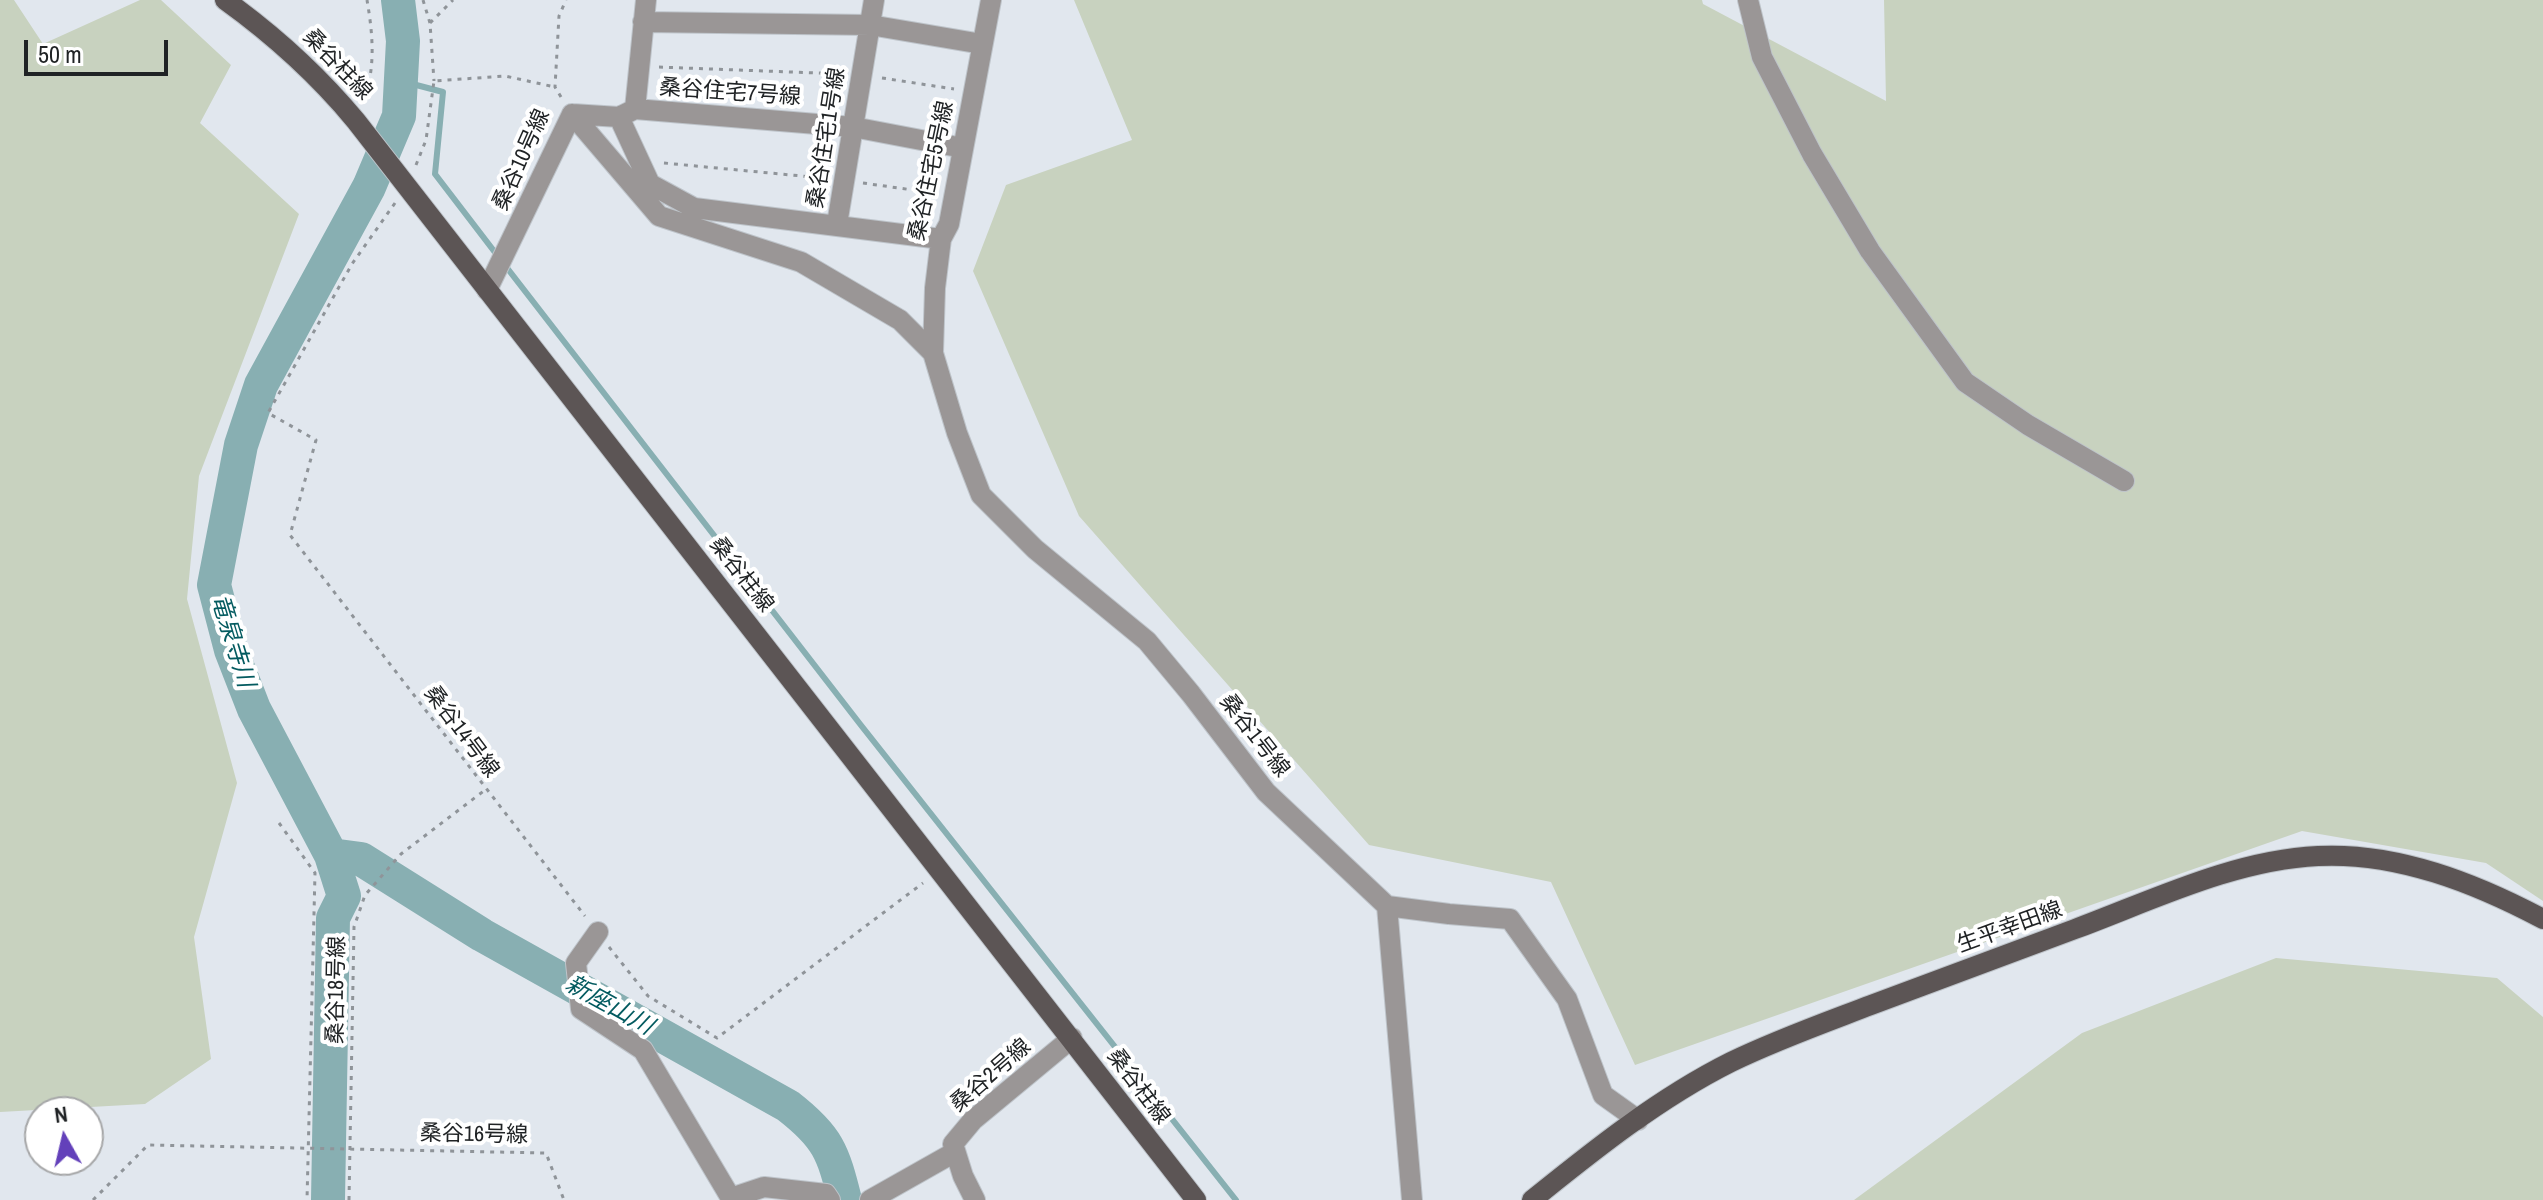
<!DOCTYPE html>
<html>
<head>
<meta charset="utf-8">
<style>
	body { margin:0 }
	#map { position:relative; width:2543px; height:1200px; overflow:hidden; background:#e1e7ee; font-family:"Archivo Narrow",sans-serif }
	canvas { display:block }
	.north { position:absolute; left:24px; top:1096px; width:80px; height:80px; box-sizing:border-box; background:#fff; border:2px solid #a6a7a8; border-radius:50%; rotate:352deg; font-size:22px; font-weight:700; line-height:32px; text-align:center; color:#202325 }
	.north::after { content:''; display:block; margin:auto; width:28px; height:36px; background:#6341ba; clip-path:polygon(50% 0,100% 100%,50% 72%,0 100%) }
	.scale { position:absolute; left:24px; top:40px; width:144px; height:36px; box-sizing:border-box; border:4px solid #202325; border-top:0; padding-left:10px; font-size:24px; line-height:28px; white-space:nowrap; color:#202325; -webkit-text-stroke:6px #fff; paint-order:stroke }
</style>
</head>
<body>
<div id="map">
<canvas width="2543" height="1200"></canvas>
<div class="north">N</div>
<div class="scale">50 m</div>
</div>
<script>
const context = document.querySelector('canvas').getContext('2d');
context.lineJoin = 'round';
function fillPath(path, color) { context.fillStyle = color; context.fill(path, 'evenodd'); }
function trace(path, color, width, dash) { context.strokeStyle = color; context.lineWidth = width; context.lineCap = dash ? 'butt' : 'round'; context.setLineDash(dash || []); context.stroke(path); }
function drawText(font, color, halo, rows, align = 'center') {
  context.font = font + ' "Archivo Narrow","Noto Sans JP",sans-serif'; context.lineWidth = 8; context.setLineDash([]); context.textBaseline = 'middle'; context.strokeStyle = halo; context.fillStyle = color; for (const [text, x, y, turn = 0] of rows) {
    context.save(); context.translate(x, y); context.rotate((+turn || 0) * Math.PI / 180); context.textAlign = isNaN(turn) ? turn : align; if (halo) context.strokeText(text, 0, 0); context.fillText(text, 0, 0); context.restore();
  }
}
const green = new Path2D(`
	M0,0h14l29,44 97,-44h21l70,65 -31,58 99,91 -100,262 -12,123 50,184 -43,154 17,122 -66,45 -145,8z
	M1074,0h628l1,4 183,97 -2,-101h659v901l-57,-38 -184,-32 -667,234 -84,-183 -182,-37 -290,-329 -106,-245 33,-86 126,-45z
	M2276,958l221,20 46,39v183h-689l228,-167z`);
const stream = new Path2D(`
	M401,81l42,11 -8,82 62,81
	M504,264l356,460 376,476`);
const river = new Path2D(`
	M331,855l30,4 121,76 306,171c40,31 45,46 57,94
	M328,1200l5,-282 11,-22 -13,-41 -77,-146 -23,-59 -17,-65 27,-140 20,-60 108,-198 30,-71 4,-75 -5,-41`);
const path = new Path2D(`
	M423,0l7,23 4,58
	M430,23l23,-23
	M659,67l184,7
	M882,78l72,11
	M561,97l-6,-10 4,-71 7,-16
	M363,102c13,-33 10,-67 4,-102
	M664,163l159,15
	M416,165l10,-25 8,-59 71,-5 50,11
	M863,183l71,10
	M395,203l-43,61 -84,149 48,27 -26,95 295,381
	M279,823l36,50 -8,327
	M609,947l39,49 69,42 206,-155
	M93,1200l55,-55 398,8 18,47
	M349,1200l5,-273 11,-32 36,-41 84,-64`);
const minor = new Path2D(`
	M991,0l-42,224 -8,15 -6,49 -2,65 24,80 24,62 54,54 112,92 44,53 75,98 121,114 25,294
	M1748,0l14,57 50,97 58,97 95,131 63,43 96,56
	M643,22l227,3 112,19
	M635,109l218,18 110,21
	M572,114l87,102 142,46 99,58 33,33
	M572,114l47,3 16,-8 11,-109
	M619,117l31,67 44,24 247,31
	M837,224l37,-224
	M487,290l85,-176
	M1387,906l62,8 61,5 57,80 36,96 35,25
	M598,932l-22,31 5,46 62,41 89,150
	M731,1198l33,-11 62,7 4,6
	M870,1200l85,-48
	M975,1200l-12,-24 -10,-32 20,-24 99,-82`);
const major = new Path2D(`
	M225,0c50,36 92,74 131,121l840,1079
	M1532,1200c62,-50 127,-102 199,-138 45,-22 93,-39 140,-57 68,-26 136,-51 204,-76 78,-29 159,-69 243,-73 79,-4 157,27 225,63`);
const streetNames = [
	["桑谷柱線",337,65,46],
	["桑谷住宅7号線",730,93,4],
	["桑谷住宅1号線",827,138,-81],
	["桑谷10号線",522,160,-66],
	["桑谷住宅5号線",932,171,-78],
	["桑谷柱線",741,575,52],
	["桑谷14号線",461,732,53],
	["桑谷1号線",1254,736,52],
	["生平幸田線",2010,928,-20],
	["桑谷18号線",337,990,-89],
	["桑谷2号線",991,1076,-41],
	["桑谷柱線",1138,1087,53],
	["桑谷16号線",474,1135,1]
];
const waterNames = [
	["竜泉寺川",232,641,73],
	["新座山川",609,1006,29]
];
fillPath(green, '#c8d2bf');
trace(stream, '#88afb2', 6);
trace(river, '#88afb2', 34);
trace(minor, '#bec4ca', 22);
trace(major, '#bec4ca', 22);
trace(path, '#8f9499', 3, [4, 6]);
trace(minor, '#9a9696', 20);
trace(major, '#5c5555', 20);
drawText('22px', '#202325', '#fff', streetNames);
drawText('italic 24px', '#045b60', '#fff', waterNames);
</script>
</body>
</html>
